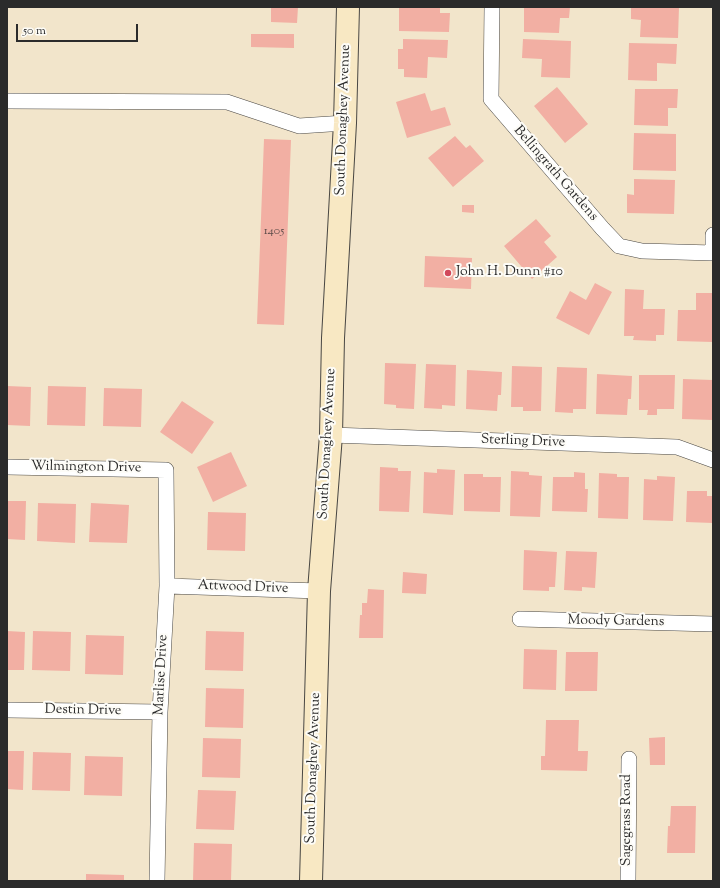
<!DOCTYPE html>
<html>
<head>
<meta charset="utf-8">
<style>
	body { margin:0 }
	#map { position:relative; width:720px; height:888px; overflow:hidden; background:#f2e5cb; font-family:"Sorts Mill Goudy",serif }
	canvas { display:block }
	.frame { position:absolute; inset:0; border:8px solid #2b2b2b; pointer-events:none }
	.scale { position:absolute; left:16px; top:24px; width:122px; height:18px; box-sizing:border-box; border:2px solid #2b2b2b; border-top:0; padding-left:5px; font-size:12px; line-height:14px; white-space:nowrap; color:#2b2b2b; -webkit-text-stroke:3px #fdfcf7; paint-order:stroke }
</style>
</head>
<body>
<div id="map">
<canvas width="720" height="888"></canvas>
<div class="frame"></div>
<div class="scale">50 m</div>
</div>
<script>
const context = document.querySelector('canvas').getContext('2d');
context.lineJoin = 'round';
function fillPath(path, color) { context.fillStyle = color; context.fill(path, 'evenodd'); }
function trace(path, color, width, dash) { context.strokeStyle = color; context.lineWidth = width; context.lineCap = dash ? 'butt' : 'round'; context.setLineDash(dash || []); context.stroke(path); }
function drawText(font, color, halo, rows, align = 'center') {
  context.font = font + ' "Sorts Mill Goudy",serif'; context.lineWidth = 4; context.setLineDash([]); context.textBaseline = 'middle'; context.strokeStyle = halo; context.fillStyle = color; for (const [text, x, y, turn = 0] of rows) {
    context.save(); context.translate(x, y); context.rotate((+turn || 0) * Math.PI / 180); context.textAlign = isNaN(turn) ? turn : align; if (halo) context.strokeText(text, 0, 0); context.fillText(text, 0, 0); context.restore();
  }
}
const building = new Path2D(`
	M271,7h27l-1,16 -26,-1z
	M405,7h35v6h10l-1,19 -50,-1v-23h6z
	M524,7h46l-1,11h-9l-1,15 -35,-1z
	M631,7h48l-1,31 -38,-1 1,-17 -10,-1z
	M251,34h43v14l-43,-1z
	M403,39l45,1 -1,18 -19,-1 -1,21 -23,-1v-8h-6v-20h5z
	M523,39l48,2 -1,37 -29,-1 1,-18 -20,-1z
	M629,43l48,1 -1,20 -19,-1v18l-29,-1z
	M557,87l31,37 -23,19 -31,-37z
	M635,89h43l-1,19h-9v18l-34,-1z
	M425,93l6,18 14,-4 6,18 -44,13 -11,-36z
	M634,133l42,1v37l-43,-1z
	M455,136l11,12 4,-3 14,16 -31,26 -25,-29z
	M264,139l27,1 -7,185 -27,-1z
	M634,179l41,1 -1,34 -47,-1v-19l7,1z
	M462,205h12v8l-12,-1z
	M536,219l15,17 -7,6 13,15 -25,22 -28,-33z
	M425,256l47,2 -1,31 -47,-2z
	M595,283l17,9 -23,43 -33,-17 14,-27 16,9z
	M625,289l19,1 -1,19h22l-1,26h-8v6l-23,-1 1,-4h-10z
	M696,293h17v49l-36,-1 1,-31h18z
	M385,363l31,1 -2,45 -18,-1v-3l-12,-1z
	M426,364l30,1 -1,41 -13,-1v4l-18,-1z
	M512,366l30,1 -1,44h-18v-4h-12z
	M557,367l30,1 -1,41h-13v4l-18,-1z
	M467,370l35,2 -1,23h-3l-1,16 -31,-2z
	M597,374l35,2 -1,23h-3l-1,16 -31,-1z
	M639,375h36l-1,34h-17v6h-10l1,-5h-9z
	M683,379l30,1v40l-31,-1z
	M7,386l24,1 -1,39 -23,-1z
	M48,386l38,1 -1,39 -38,-1z
	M104,388l38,1 -1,38 -38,-1z
	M182,401l32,21 -22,32 -32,-22z
	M231,452l16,34 -34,16 -16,-35z
	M380,467l18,1v3h13l-2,41 -30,-1z
	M437,469l18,1 -2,45 -30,-2 1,-41 13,1z
	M511,471l18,1v3l13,1 -2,41 -30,-1z
	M574,472l11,1v16h3l-1,23 -35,-1 1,-34h21z
	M599,473l18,1v3h12l-1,42 -30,-1z
	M464,474h19v3h18l-1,35 -36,-1z
	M657,476l18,1 -2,44 -30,-1 1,-41 13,1z
	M687,491h20v5h6v27l-27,-1z
	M7,501h19l-1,39 -18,-1z
	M38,503l38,1 -1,39 -38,-2z
	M91,503l38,2 -2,38 -38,-1z
	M208,512l38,1 -1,38 -38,-1z
	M524,550l33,2 -2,35h-6v4l-26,-1z
	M566,551l31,1 -2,36 -13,-1v4l-18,-1z
	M403,572l24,2 -1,20 -24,-1z
	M368,589l16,1 -1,48h-24l1,-23h2v-12h5z
	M7,631l18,1 -1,38h-17z
	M33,631l38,1 -1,39 -38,-1z
	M206,631l38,1 -1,39 -38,-1z
	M86,635l38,1 -1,39 -38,-1z
	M524,649l33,1 -1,40 -33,-1z
	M566,652h32l-1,39h-32z
	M206,688l38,1 -1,39 -38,-1z
	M546,720h33l-1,31h10l-1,20 -46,-1v-14h4z
	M665,737v28h-15l-1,-27z
	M203,738l38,1 -1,39 -38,-1z
	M7,751h17l-1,39 -16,-1z
	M33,752l38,1 -1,38 -38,-1z
	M85,756l38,1 -1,39 -38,-1z
	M198,790l38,1 -2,39 -38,-1z
	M671,806h25l-1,47h-28l1,-27h2z
	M194,843l38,1 -1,37h-38z
	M86,874l38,1v6h-38z`);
const street = new Path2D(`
	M492,7l-1,92 111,129 17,18 23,5 71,2
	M7,101l220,1 72,24 46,-3
	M713,253v-18
	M331,435l346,12 36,13
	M7,467l159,3 1,116 -7,126 -3,169
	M167,586l152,5
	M520,619l193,5
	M7,710l153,2
	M628,881l1,-122`);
const secondary = new Path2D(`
	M311,881l8,-290 12,-156 2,-97 12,-215 3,-116`);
const markers = [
	[448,273,4,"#d1495b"]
];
const numberNames = [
	["1405",274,232]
];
const streetNames = [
	["South Donaghey Avenue",344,120,-88],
	["Bellingrath Gardens",555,174,49],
	["Sterling Drive",523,442,2],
	["South Donaghey Avenue",328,444,-87],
	["Wilmington Drive",86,468,1],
	["Attwood Drive",243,588,2],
	["Moody Gardens",616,622,1],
	["Marlise Drive",162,675,-87],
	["Destin Drive",83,711,1],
	["South Donaghey Avenue",314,768,-88],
	["Sagegrass Road",628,820,-90]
];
const poiNames = [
	["John H. Dunn #10",456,273]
];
fillPath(building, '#f2afa3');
trace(street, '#494743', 16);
trace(secondary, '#494743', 24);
trace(street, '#fff', 15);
trace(secondary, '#f8e8c3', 22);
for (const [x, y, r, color] of markers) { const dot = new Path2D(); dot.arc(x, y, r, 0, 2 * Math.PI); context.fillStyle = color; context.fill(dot); trace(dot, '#fdfcf7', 1.5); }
drawText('12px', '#5d4c49', null, numberNames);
drawText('14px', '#2b2b2b', '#fdfcf7', streetNames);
drawText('14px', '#2b2b2b', '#fdfcf7', poiNames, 'left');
</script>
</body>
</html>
